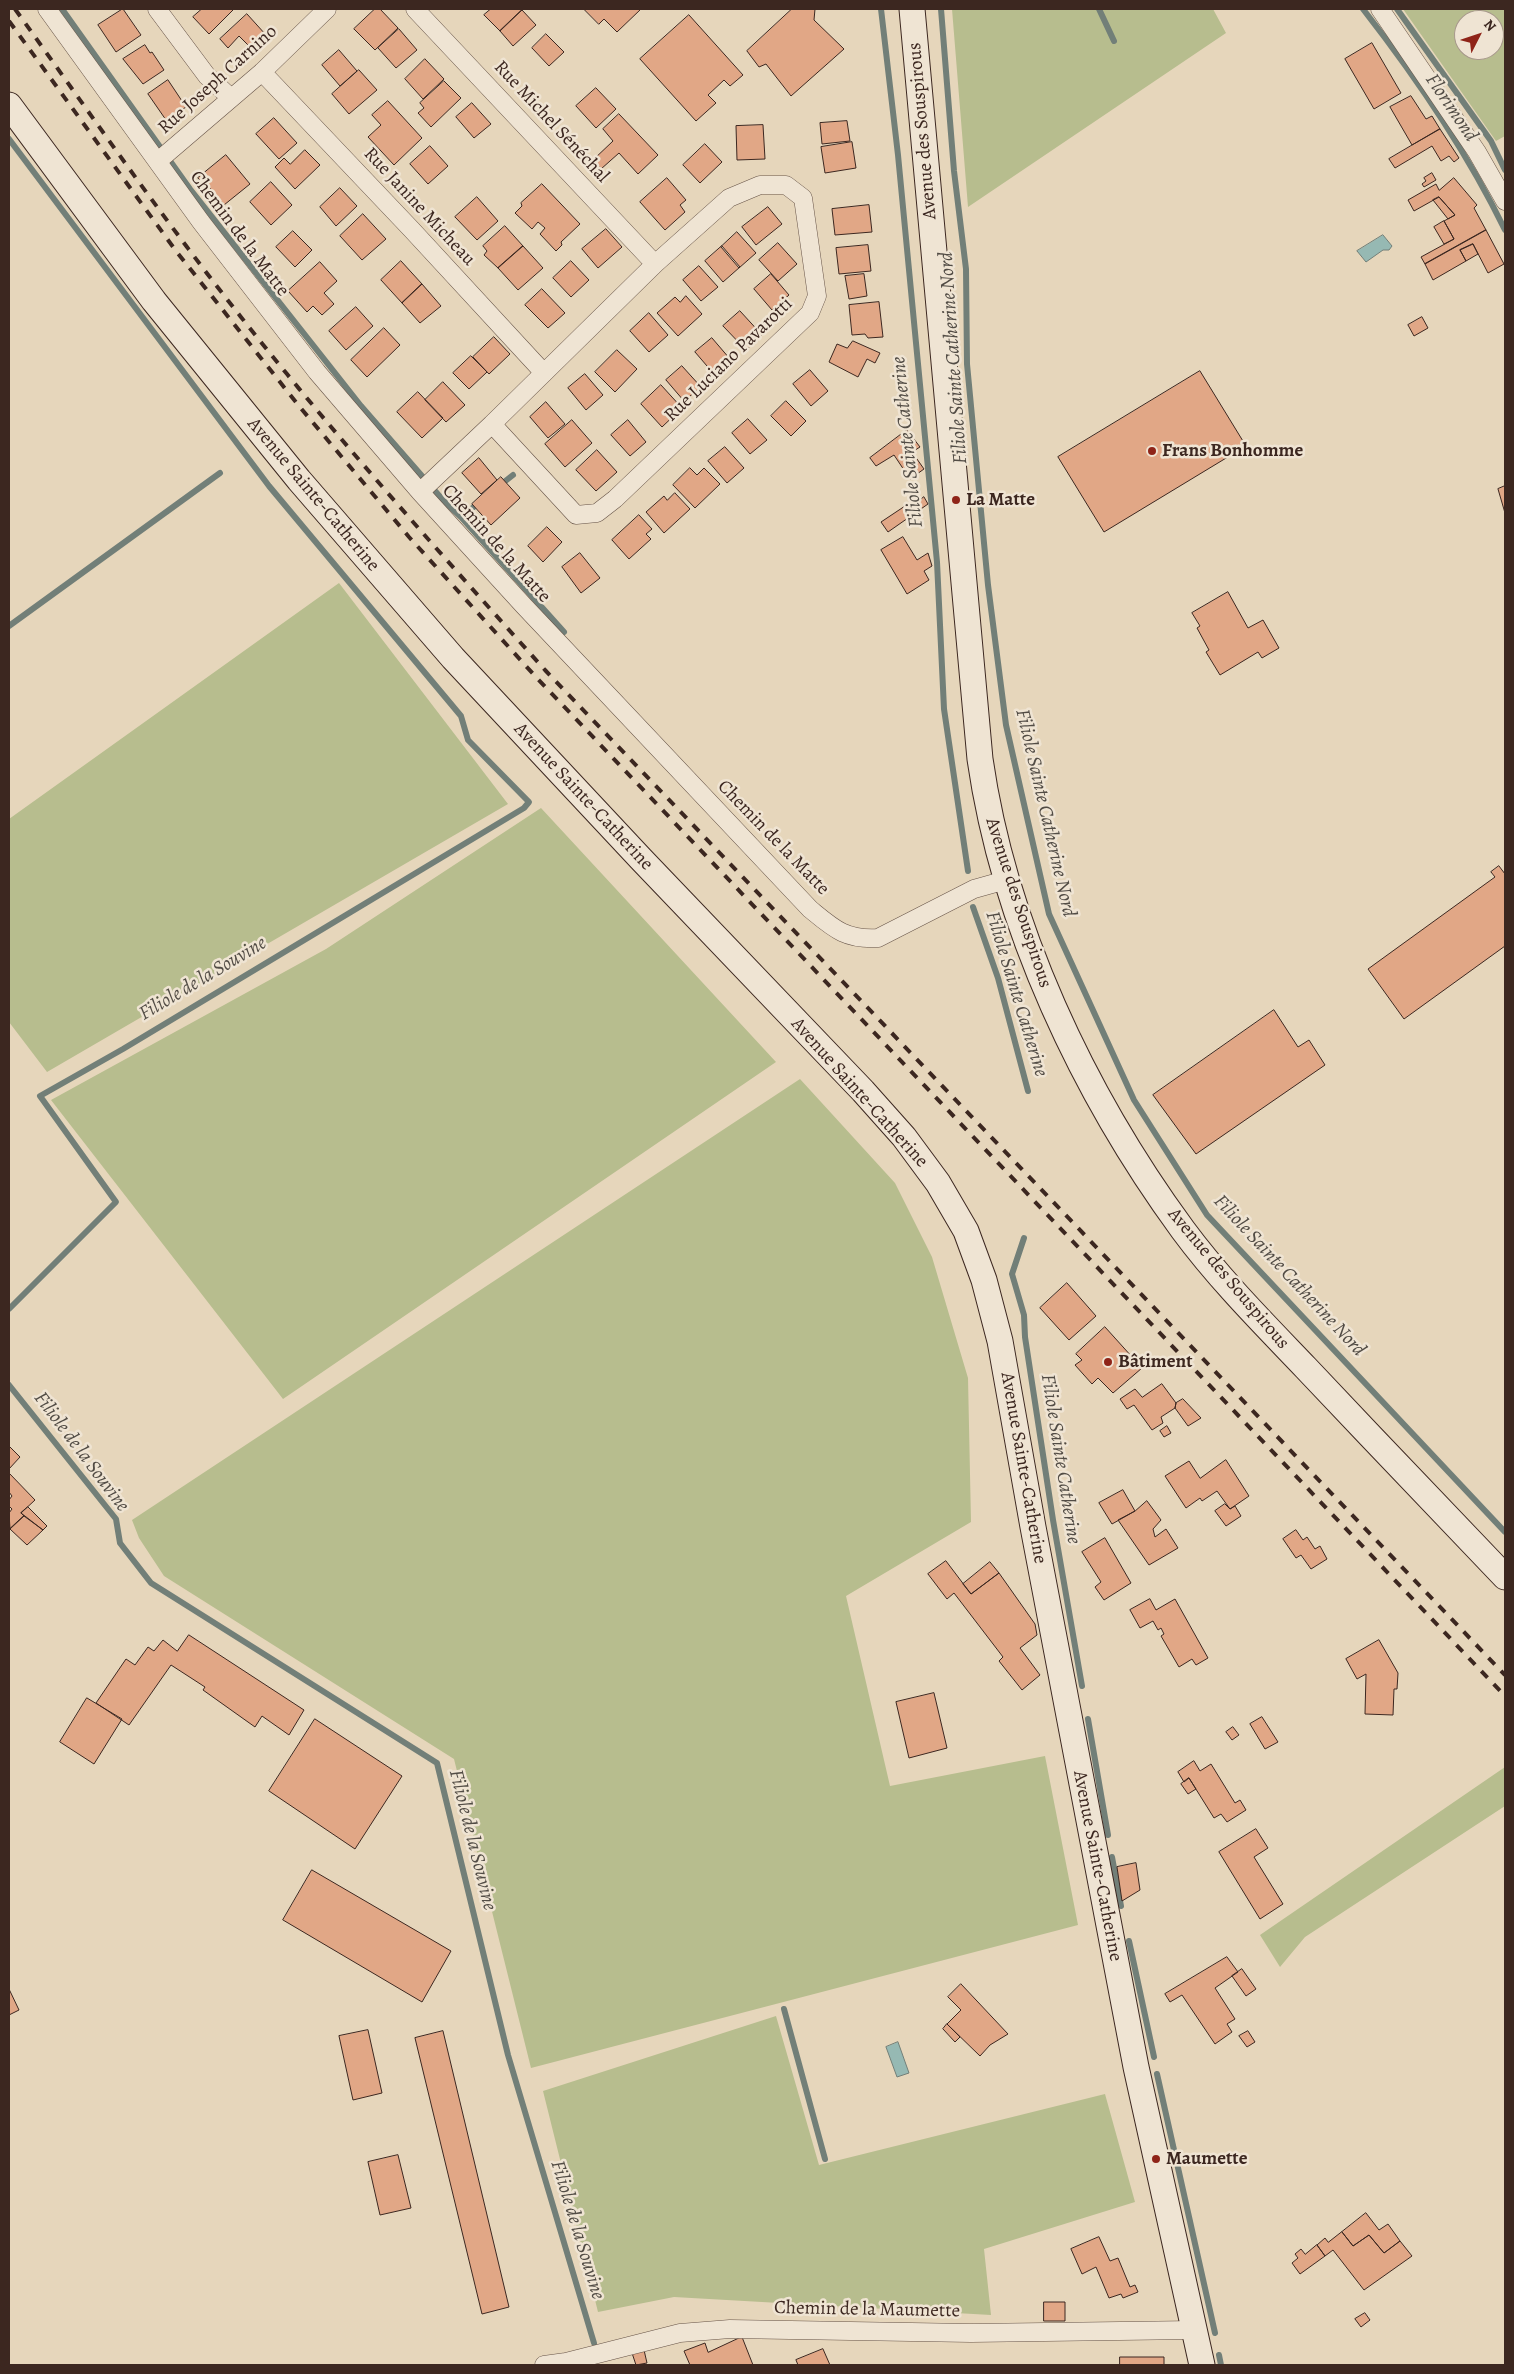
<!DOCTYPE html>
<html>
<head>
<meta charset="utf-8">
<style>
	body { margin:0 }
	#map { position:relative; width:1514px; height:2374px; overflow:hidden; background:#e6d6bb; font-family:Alegreya,serif }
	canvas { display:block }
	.frame { position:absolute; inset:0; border:10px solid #3c2720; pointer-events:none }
	.north { position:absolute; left:1454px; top:10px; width:50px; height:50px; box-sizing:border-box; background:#efe4d3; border:1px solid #a7988b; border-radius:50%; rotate:49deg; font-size:14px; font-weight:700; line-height:20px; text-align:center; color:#3c2720 }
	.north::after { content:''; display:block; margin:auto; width:18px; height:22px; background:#8f2418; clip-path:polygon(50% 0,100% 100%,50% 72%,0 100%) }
</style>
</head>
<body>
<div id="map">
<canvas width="1514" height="2374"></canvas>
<div class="frame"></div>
<div class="north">N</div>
</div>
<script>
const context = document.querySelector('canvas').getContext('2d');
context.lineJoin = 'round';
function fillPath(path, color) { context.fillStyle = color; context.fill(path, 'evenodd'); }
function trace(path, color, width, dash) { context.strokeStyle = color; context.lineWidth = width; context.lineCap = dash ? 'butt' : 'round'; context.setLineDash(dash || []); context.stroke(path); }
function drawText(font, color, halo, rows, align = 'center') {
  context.font = font + ' Alegreya,serif'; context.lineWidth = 5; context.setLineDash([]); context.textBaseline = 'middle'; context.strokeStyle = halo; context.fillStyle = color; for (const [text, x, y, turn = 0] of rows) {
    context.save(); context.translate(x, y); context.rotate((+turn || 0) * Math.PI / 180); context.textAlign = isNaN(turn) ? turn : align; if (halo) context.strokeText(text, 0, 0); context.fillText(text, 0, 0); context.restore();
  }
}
const green = new Path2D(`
	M952,9h261l13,24 -258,174z
	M1403,9h102v127l-9,5zM1464,20h30v30h-30z
	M339,583l169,221 -461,268 -38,-50v-203z
	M541,808l235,254 -493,337 -232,-299 275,-151z
	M800,1079l95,104 37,74 36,121 3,144 -125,74 44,190 155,-30 33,169 -547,143 -77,-309 -290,-183 -25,-38 -7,-18z
	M1505,1767v39l-200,131 -25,30 -20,-32z
	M776,2016l43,149 286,-71 30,108 -151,47 7,66 -317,-18 -76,15 -55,-221z`);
const water = new Path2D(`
	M1383,235l9,11 -3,4h-6l-17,12 -9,-11z
	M898,2042l11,31 -12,4 -11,-30z`);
const stream = new Path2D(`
	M62,9l128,180 171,217 81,93 19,18
	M881,9l17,146 39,407 7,147 24,162
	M941,9l13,162 12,98 1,95 21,221 18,140 43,189 85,186 73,115 298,317
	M1099,9l15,32
	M1363,9c53,68 104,143 142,221
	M1397,9l94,132 14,29
	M9,139l260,347 192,230 7,24 61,62 -5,6 -401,241 -83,47 76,106 -107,107
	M499,486l14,-11
	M480,502l-19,15 103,115
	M9,626l211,-153
	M973,907l25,71 30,113
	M1024,1238l-12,36 12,41 1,22 28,183 29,166
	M9,1385l107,134 4,24 31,40 286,180 71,292 86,288
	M1088,1719l20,116
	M1112,1857l9,49
	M1129,1941l25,116
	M784,2009l41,150
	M1157,2074l58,259
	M1219,2355l2,10`);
const building = new Path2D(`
	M123,9l18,26 -25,17 -18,-27z
	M202,9h32l-25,25 -16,-17z
	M375,9h5l18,19 -23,22 -21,-21z
	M491,9h29l2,1 -22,21 -16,-16z
	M584,9h57l-24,23 -13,-13 -5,5z
	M792,9h23l-1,11 30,29 -53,47 -25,-32 -7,3 -12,-16z
	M522,10l14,15 -23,21 -13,-15z
	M247,14l19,21 -14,14 -13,-13 -11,12 -8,-9z
	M689,15l54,60 -13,11 -6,-6 -16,15 8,8 -20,18 -56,-62z
	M399,29l18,21 -21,18 -18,-20z
	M546,34l18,18 -15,14 -17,-18z
	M1372,43l29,50 -27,16 -29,-50z
	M145,45l5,8 2,-1 12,18 -21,14 -20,-25z
	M339,50l18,21 -17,15 -18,-21z
	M425,59l19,20 -21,20 -18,-20z
	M359,70l18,20 -28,24 -17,-20z
	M168,80l18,27 -20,13 -18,-26z
	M444,81l17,17 -30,29 -13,-14 6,-5 -4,-5z
	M596,88l20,21 -20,19 -20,-22z
	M1411,96l15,23 6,-3 8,13 -28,16 -22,-38z
	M388,101l34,37 -28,27 -26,-28 13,-12 -9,-10z
	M472,103l19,21 -17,14 -18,-21z
	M619,114l39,41 -20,19 -19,-21 -18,16 -8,-9 20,-19 -10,-12z
	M274,118l23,25 -18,16 -23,-25z
	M847,121l3,20 -28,3 -2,-21z
	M763,125l2,34 -28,1 -1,-34z
	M1440,129l19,29 -5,4 -5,-6 -8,5 -9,-15 -37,22 -6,-9z
	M852,142l4,26 -31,5 -4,-26z
	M705,144l17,18 -22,21 -17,-18z
	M430,146l18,20 -20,18 -18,-20z
	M305,150l15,15 -25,24 -20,-22 9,-9 6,6z
	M226,155l24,29 -26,21 -14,-17 -2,2 -10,-12z
	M1432,173l4,7 -12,7 -2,-3 4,-3 -2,-3z
	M667,178l19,22 -6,5 5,7 -20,18 -25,-28z
	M1454,178l23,27 -3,3 12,22 -61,34 -4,-7 33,-18 -10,-18 11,-6 -16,-18 -25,14 -6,-11 28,-16 3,6z
	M271,182l21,23 -21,20 -21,-23z
	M542,184l38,40 -19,18 1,3 -6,6 -16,-17 5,-6 -7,-6 -6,7 -17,-16 7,-7 -1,-3z
	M340,188l17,18 -21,20 -16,-19z
	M477,197l21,24 -21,19 -22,-23z
	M1439,197l16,18 -7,4 -15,-19z
	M869,205l3,27 -37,3 -3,-26z
	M768,207l14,17 -26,21 -14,-18z
	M363,214l23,25 -24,21 -22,-24z
	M1444,221l10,18 -10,5 -10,-17z
	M505,226l18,20 -25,22 -14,-13 3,-4 -4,-5z
	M606,229l16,18 -24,21 -16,-19z
	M1486,230l18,34 -16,9 -15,-29 -13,6 6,11 -33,19 -8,-16z
	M293,231l19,19 -17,17 -19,-20z
	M737,232l19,21 -17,15 -18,-21z
	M778,243l19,21 -19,17 -19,-21z
	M1473,244l5,10 -12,7 -6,-11z
	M868,245l3,26 -32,3 -3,-26z
	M523,246l20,22 -25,22 -20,-22z
	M722,246l18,21 -17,15 -18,-21z
	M401,261l21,23 -20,19 -21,-23z
	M571,261l18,19 -18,17 -18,-19z
	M320,262l17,19 -13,12 10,11 -12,11 -9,-9 -6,6 -19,-21z
	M699,266l19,21 -17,14 -18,-21z
	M771,274l18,21 -17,15 -18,-21z
	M864,274l3,22 -18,3 -4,-23z
	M422,284l19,22 -21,17 -18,-20z
	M542,289l23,24 -17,15 -23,-23z
	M686,296l16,18 -24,22 -21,-23 18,-16 5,5z
	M879,302l4,35 -15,1 -3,-4 -13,1 -3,-30z
	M356,307l17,19 -27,24 -17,-19z
	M740,311l22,24 -16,15 -23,-24z
	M649,313l19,22 -19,17 -19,-21z
	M1422,317l6,11 -14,8 -6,-11z
	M384,328l16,17 -33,32 -16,-17z
	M494,337l16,17 -21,20 -16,-17z
	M712,338l18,21 -17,14 -18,-21z
	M853,341l27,12 -5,10 -8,-4 -9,18 -29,-15 8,-18 10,4z
	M617,350l20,19 -22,23 -20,-20z
	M471,356l16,16 -18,17 -16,-16z
	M682,366l19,21 -17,14 -18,-21z
	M810,370l18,21 -17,15 -18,-22z
	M1200,371l46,75 -142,86 -46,-75z
	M585,374l18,21 -17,15 -18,-22z
	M443,382l22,23 -19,17 -21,-22z
	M661,385l21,23 -20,19 -21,-23z
	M418,392l25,26 -21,20 -25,-26z
	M786,401l20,20 -15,15 -20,-20z
	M546,402l19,22 -17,14 -18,-21z
	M748,419l19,21 -17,14 -18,-21z
	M572,420l20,23 -27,24 -20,-23z
	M628,420l18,22 -16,14 -19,-21z
	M907,430l13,17 -8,5 12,17 -14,10 -16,-24 -18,11 -6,-8z
	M725,447l19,21 -17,15 -19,-22z
	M597,450l20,22 -21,19 -20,-21z
	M479,458l18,22 -16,14 -19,-21z
	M690,468l7,7 7,-7 16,16 -25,24 -22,-23z
	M501,477l19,21 -29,27 -19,-21z
	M1505,486v27l-7,-24z
	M675,493l15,16 -26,24 -18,-21 18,-16 3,4z
	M924,497l4,7 -40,28 -7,-10 24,-16 11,-3z
	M639,515l13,14 -6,5 5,5 -22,20 -17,-19z
	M547,527l15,15 -19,20 -15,-16z
	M903,537l14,23 11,-7 4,13 -8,5 5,9 -22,14 -26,-44z
	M580,553l20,25 -19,15 -19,-26z
	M1228,592l20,36 15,-8 16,28 -17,10 -4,-6 -38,23 -14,-23 3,-2 -12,-22 3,-2 -8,-13z
	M1499,866l6,8v72l-101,73 -36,-50 127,-92 -4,-5z
	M1274,1010l24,37 11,-7 16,25 -129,89 -43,-59z
	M1067,1283l29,33 -27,24 -29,-32z
	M1105,1327l37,41 -29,25 -15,-15 -6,6 -17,-19 7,-5 -6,-6z
	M1162,1384l14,19 -1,5 -14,9 2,6 -11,7 -18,-25 -7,4 -7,-10 15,-10 7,8z
	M1183,1399l18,19 -13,8 -13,-18 1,-5z
	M1167,1426l4,7 -7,4 -4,-6z
	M9,1446l11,11 -11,12z
	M1226,1460l23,36 -19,13 -13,-18 -15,10 -2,-3 -14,10 -21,-32 24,-15 11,17z
	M9,1473l26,27 -14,13 3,3 -14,13 -1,-16 3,-4 -3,-3v-6l3,-4 -3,-4z
	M1123,1490l12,21 -23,13 -13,-21z
	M1147,1501l14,19 -8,9 2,8 11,-8 12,19 -29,17 -31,-45 17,-9z
	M1225,1504l5,5 5,-3 6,10 -15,10 -11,-15z
	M28,1507l19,19 -4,4 -22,-17z
	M24,1516l19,14 -16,15 -17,-16z
	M1296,1530l7,10 4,-3 8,12 5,-3 7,13 -16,10 -10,-14 -5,3 -13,-19z
	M1105,1538l26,45 -27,17 -9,-13 6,-5 -19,-30z
	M946,1561l25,33 28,-21 36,51 2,11 -17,13 20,27 -18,15 -23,-29 4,-4 -49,-64 -7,6 -19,-25z
	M990,1562l9,11 -28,21 -8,-10z
	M1150,1599l6,11 19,-11 33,59 -12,7 -4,-6 -13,8 -18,-31 3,-2 -3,-6 -3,2 -5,-9 -13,7 -10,-18z
	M189,1635l115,75 -15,25 -27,-19 -7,11 -52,-37 2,-3 -34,-22 -42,60 -33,-22 30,-44 9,6 13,-18 6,4 9,-11 14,11z
	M1379,1640l19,33 -1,16h-3l-1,26 -28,-1 1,-40 -9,5 -11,-20z
	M934,1693l13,55 -38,10 -13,-56z
	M87,1698l35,21 -28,45 -34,-22z
	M1262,1717l16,25 -13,7 -15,-25z
	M315,1719l87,57 -47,73 -86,-58z
	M1233,1727l6,8 -7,5 -6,-8z
	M1194,1761l6,10 11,-7 24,39 5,-3 6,10 -19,12 -6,-8 -7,4 -25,-40 -5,4 -6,-10z
	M1189,1778l7,11 -8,5 -7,-10z
	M1256,1829l12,19 -14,9 29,47 -23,15 -41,-67z
	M1136,1863l4,27 -18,11 -5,-34z
	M312,1870l139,81 -29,51 -139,-82z
	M1227,1957l11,15 -23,16 20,31 -8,5 5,8 -17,12 -33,-49 -12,7 -5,-8z
	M1242,1969l14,20 -10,7 -14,-20z
	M961,1984l47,50 -18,11 -10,11 -33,-32 14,-14 -13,-13z
	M9,1989l10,21 -10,5z
	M947,2024l13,13 -5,5 -12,-13z
	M368,2030l14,63 -29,7 -14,-64z
	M443,2031l66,276 -27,7 -67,-276z
	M1248,2031l7,11 -8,5 -8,-11z
	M398,2155l13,53 -31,7 -12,-53z
	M1366,2213l13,17 9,-6 12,17 -16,12 -15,-18 -16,11 -11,-14z
	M1342,2232l11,14 16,-11 15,18 16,-12 12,15 -48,34 -31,-40 -8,6 -8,-11 8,-7 3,4z
	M1099,2237l11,24 8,-3 12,29 5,-2 3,7 -15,6 -2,-4 -12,4 -13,-31 -14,7 -11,-25z
	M1317,2245l8,11 -25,18 -8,-11 6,-5 -3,-4 6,-5 4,5z
	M1044,2302h21v19h-21z
	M1365,2313l5,7 -9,7 -6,-8z
	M742,2337l11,28h-63l-6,-14 21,-8 3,9z
	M823,2349l7,16h-32l-2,-5z
	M644,2350l3,13 -11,2 -4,-12z
	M1120,2357h44v8h-44z`);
const street = new Path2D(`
	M47,9l154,213 116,150 103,120 104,114 286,303c23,19 35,31 68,29l96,-49 32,-9
	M157,9l50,67 24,22
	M415,9l240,255
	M1380,9l97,143 28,49
	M262,72l150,158 132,143
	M158,161l104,-89 65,-63
	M760,185h26l17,13 14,98 -7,17 -195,186 -18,14 -21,2 -84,-91 163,-160 74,-66z
	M420,492l72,-68
	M544,2365l22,-3 114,-29 50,-4 241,4 223,-3`);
const secondary = new Path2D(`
	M912,9l68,750c24,167 104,336 203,471 37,50 81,94 123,138 66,70 133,140 199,209
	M9,105l145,196 145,179 154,178 188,201 222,232 41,46 34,46 28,48 18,49 16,61 33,186 103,540 66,298`);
const rail = new Path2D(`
	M15,9c57,79 113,160 172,238 111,148 235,286 358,423l960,1005
	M9,21l167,230 123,155 110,131 126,139 970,1020`);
const markers = [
	[1152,451,5,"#8f2418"],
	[956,500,5,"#8f2418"],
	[1108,1362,5,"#8f2418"],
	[1156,2159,5,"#8f2418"]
];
const streetNames = [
	["Rue Joseph Carnino",218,80,-42],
	["Rue Michel Sénéchal",551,122,47],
	["Avenue des Souspirous",923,131,-95],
	["Rue Janine Micheau",419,207,47],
	["Chemin de la Matte",239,234,53],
	["Rue Luciano Pavarotti",729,360,-44],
	["Avenue Sainte-Catherine",313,495,50],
	["Chemin de la Matte",496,544,48],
	["Avenue Sainte-Catherine",583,797,47],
	["Chemin de la Matte",773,838,46],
	["Avenue des Souspirous",1018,903,72],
	["Avenue Sainte-Catherine",859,1093,48],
	["Avenue des Souspirous",1228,1279,50],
	["Avenue Sainte-Catherine",1023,1468,80],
	["Avenue Sainte-Catherine",1097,1866,79],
	["Chemin de la Maumette",867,2310,1]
];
const poiNames = [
	["Frans Bonhomme",1162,451],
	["La Matte",966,500],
	["Bâtiment",1118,1362],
	["Maumette",1166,2159]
];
const waterNames = [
	["Florimond",1451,108,56],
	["Filiole Sainte Catherine Nord",954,358,-94],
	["Filiole Sainte Catherine",908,442,-96],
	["Filiole Sainte Catherine Nord",1045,813,77],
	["Filiole de la Souvine",203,979,-31],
	["Filiole Sainte Catherine",1016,994,73],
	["Filiole Sainte Catherine Nord",1289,1276,47],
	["Filiole de la Souvine",81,1452,53],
	["Filiole Sainte Catherine",1060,1459,81],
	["Filiole de la Souvine",472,1840,76],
	["Filiole de la Souvine",577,2230,73]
];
fillPath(green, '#b7bd8e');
fillPath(water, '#96b9b3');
trace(water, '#727f78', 1);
trace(stream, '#727f78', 6);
fillPath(building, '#e1a786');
trace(building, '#3c2720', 1);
trace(street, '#665347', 19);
trace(secondary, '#3c2720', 27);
trace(street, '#efe4d3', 18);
trace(secondary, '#efe4d3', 25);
trace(rail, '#3c2720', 4, [9, 9]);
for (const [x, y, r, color] of markers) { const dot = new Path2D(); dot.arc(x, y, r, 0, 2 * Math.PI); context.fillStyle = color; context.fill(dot); trace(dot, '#efe4d3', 2); }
drawText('19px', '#3c2720', '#efe4d3', streetNames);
drawText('bold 19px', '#3c2720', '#efe4d3', poiNames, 'left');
drawText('italic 20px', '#524c45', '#efe4d3', waterNames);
</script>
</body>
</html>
